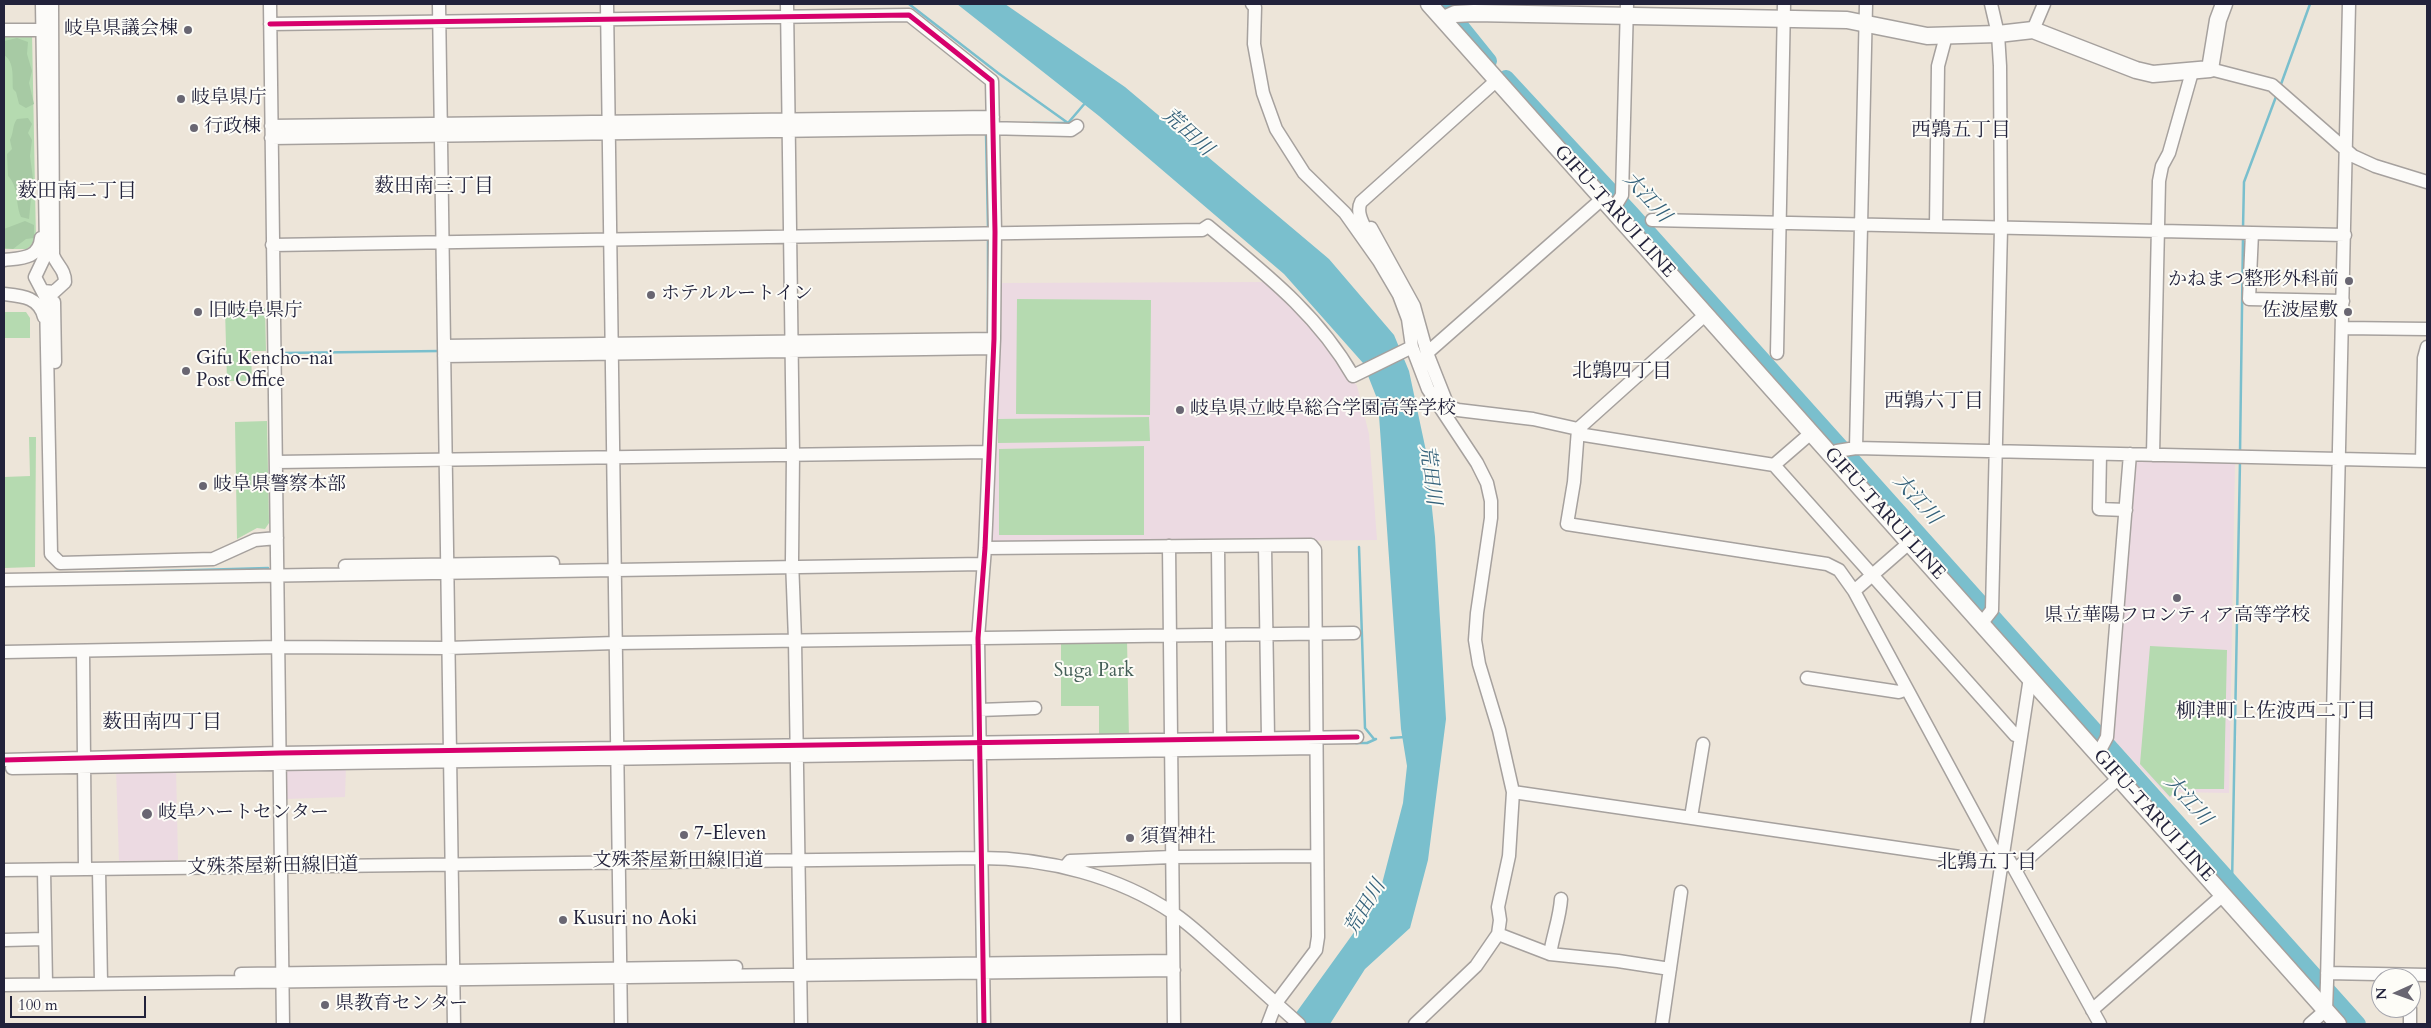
<!DOCTYPE html>
<html>
<head>
<meta charset="utf-8">
<style>
	body { margin:0 }
	#map { position:relative; width:2431px; height:1028px; overflow:hidden; background:#ede5d9; font-family:Cardo,serif }
	canvas { display:block }
	.frame { position:absolute; inset:0; border:5px solid #22223b; pointer-events:none }
	.north { position:absolute; left:2371px; top:968px; width:50px; height:50px; box-sizing:border-box; background:#fdfcf7; border:1px solid #a5a5ac; border-radius:50%; rotate:268deg; font-size:14px; font-weight:700; line-height:20px; text-align:center; color:#22223b }
	.north::after { content:''; display:block; margin:auto; width:18px; height:22px; background:#696672; clip-path:polygon(50% 0,100% 100%,50% 72%,0 100%) }
	.scale { position:absolute; left:10px; top:996px; width:136px; height:22px; box-sizing:border-box; border:2px solid #22223b; border-top:0; padding-left:6px; font-size:15px; line-height:18px; white-space:nowrap; color:#22223b; -webkit-text-stroke:4px #fdfcf7; paint-order:stroke }
</style>
</head>
<body>
<div id="map">
<canvas width="2431" height="1028"></canvas>
<div class="frame"></div>
<div class="north">N</div>
<div class="scale">100 m</div>
</div>
<script>
const context = document.querySelector('canvas').getContext('2d');
context.lineJoin = 'round';
function fillPath(path, color) { context.fillStyle = color; context.fill(path, 'evenodd'); }
function trace(path, color, width, dash) { context.strokeStyle = color; context.lineWidth = width; context.lineCap = dash ? 'butt' : 'round'; context.setLineDash(dash || []); context.stroke(path); }
function drawText(font, color, halo, rows, align = 'center') {
  context.font = font + ' Cardo,"Noto Serif JP",serif'; context.lineWidth = 4; context.setLineDash([]); context.textBaseline = 'middle'; context.strokeStyle = halo; context.fillStyle = color; for (const [text, x, y, turn = 0] of rows) {
    context.save(); context.translate(x, y); context.rotate((+turn || 0) * Math.PI / 180); context.textAlign = isNaN(turn) ? turn : align; if (halo) context.strokeText(text, 0, 0); context.fillText(text, 0, 0); context.restore();
  }
}
const built = new Path2D(`
	M1263,282l29,20 35,39 30,45 12,48 8,106 -386,4 9,-261z
	M2133,460l102,1 -6,332 -53,-1 -6,7 -61,-64z
	M176,766l2,94 -59,1 -3,-93z
	M346,766l-1,31 -59,2 -1,-27 19,-5z`);
const green = new Path2D(`
	M4,32h28l4,209 -9,8h-23z
	M1017,299l134,1 -1,115 -134,-1z
	M265,308l1,43h-15l1,30h-25l-2,-72z
	M4,312h22l4,6v20h-26z
	M1149,417l1,24 -152,2v-24z
	M267,421l2,102 -4,6 -8,-1 -20,11 -2,-117z
	M29,437h7l-1,130 -31,1v-91l26,-1z
	M1144,446v89h-145v-86z
	M1061,639h66l2,100 -30,-1v-32h-38z
	M2150,646l77,4 -3,139h-48l-6,8 -30,-33z`);
const forest = new Path2D(`
	M17,38l11,4 -1,12 5,17 -3,12 5,21 -8,4 -7,-4 -3,-12 -3,-3c-1,-11 2,-27 -9,-34v-14z
	M28,118l4,6 -4,9 4,7 -2,16 3,23 -4,40 -8,-2c-6,-14 -2,-30 -13,-41l-1,-22 5,-5 -2,-9c4,-8 2,-14 7,-21z
	M25,221l9,4v13l-8,1 -13,10 -8,-1 -1,-19z`);
const water = new Path2D(`
	M957,4h48l120,83 204,172 65,76 15,36 17,80 9,86 11,182 -18,141 -18,68 -45,41 -35,55h-42l90,-125 25,-96 4,-37 -6,-37 -23,-328 -15,-38 -79,-89 -185,-158z`);
const stream = new Path2D(`
	M909,4l89,69 70,50
	M2280,87l30,-83
	M1033,123h35l18,-21
	M986,133l2,94
	M2243,228l1,-46 33,-88
	M988,335v-96
	M280,353l160,-2
	M2240,453l3,-217
	M1359,547l6,181 9,11
	M125,572l143,-4
	M1391,738l14,-1
	M1356,743h11l9,-4
	M2232,884l8,-423`);
const river = new Path2D(`
	M1443,4l46,57
	M1506,78l125,135 727,811`);
const minor = new Path2D(`
	M42,4l4,245 -1,7 -10,21 11,21 5,256 9,9 153,-4 42,-19 22,-2
	M270,4l13,1020
	M439,4l15,1020
	M607,4l14,1020
	M787,4l6,450 -1,106 3,80 6,384
	M1252,4l3,3 -1,37 9,49 13,36 28,44 41,40 34,48 20,34 9,24 4,28 16,42 49,74 10,20 4,18v17l-14,95 -2,27 4,24 20,66 14,62 -4,64 -11,51 2,13 -2,14 -22,32 -61,58
	M270,24l639,-9 83,66 3,151 -1,107 -9,209 -7,90 6,386
	M4,30h39
	M2033,30l11,-26
	M2210,69l62,16 81,71 22,10 52,16
	M271,126l722,-9
	M271,138l714,-10 86,2 6,-4
	M1613,210l9,-15 5,-191
	M1652,220l693,15
	M1936,226l2,-160 8,-30
	M1371,228l43,78 13,47 21,53
	M2252,233l-3,66 94,2
	M1370,238c-5,-11 -15,-25 -9,-36l136,-122
	M272,245l930,-15 6,-4c55,46 109,87 145,150l59,-29
	M4,260c17,-2 35,-1 37,-22
	M43,291l11,1 11,-10c0,-13 -8,-16 -12,-27l-1,-251
	M4,294c18,2 35,3 40,23
	M54,302l1,60
	M2342,328l85,1
	M444,346l550,-7
	M1427,353l175,-154
	M1777,353l7,-349
	M444,356l549,-8
	M1443,399l5,7 10,4 75,9 45,10
	M1578,429l-4,53 -7,42 260,40 12,6 15,21 55,-48
	M1578,429l127,-114
	M1811,433l-37,32 241,270 5,2
	M1578,434l196,31
	M1856,448l10,-444
	M2100,454l-1,55 27,1
	M1831,455l6,-4 19,-3 571,13
	M2153,455l6,-274 3,-15 7,-13 23,-81
	M2422,461l2,-103 3,-11
	M276,462l713,-10
	M1169,546l5,478
	M1218,546l2,193
	M1265,546l3,192
	M985,548l326,-3 4,5 3,387 -2,13 -40,53 -8,21
	M345,566l208,-3
	M4,580l979,-16
	M1981,624l11,-14 9,-382 -1,-162 -2,-32 -7,-30
	M83,651l2,218
	M4,652l275,-5 168,1 169,-5 738,-10
	M1807,678l92,14 8,-3 -53,-98
	M1907,689l94,174
	M979,710l56,-2
	M2098,754l9,-17 23,-283
	M4,760l276,-7 1077,-16
	M12,768l1304,-20
	M1513,792l488,71
	M1691,817l12,-73
	M2002,857l7,3 6,10 85,154
	M1065,867l5,-6 102,-4 145,-1
	M4,870l977,-12c66,0 137,18 192,55 18,12 34,28 50,42 25,23 50,46 76,69
	M44,870l2,114
	M99,870l2,113
	M2015,870l104,-92
	M1498,934l52,20 68,7 52,8
	M4,940l41,-1
	M1550,954c3,-19 10,-37 11,-55
	M801,966l370,-5
	M2327,973l100,2
	M241,974l495,-7
	M4,985l1170,-15
	M2092,1010l131,-115
	M1662,1024l19,-132
	M1977,1024l52,-340 2,-5
	M2310,1024l16,-14 1,-28 22,-978
	M2410,1024v-16`);
const major = new Path2D(`
	M1429,4l909,1020
	M1444,19l11,-5 19,-1 373,7 80,16 71,-2 35,-4 103,40 17,4 57,-5 8,-49 6,-16`);
const cycleway = new Path2D(`
	M270,24l639,-9 83,66 3,151 -1,107 -9,209 -7,90 6,386
	M4,760l276,-7 1077,-16`);
const markers = [
	[188,30,5,"#696672"],
	[181,99,5,"#696672"],
	[194,128,5,"#696672"],
	[2349,281,5,"#696672"],
	[651,295,5,"#696672"],
	[198,312,5,"#696672"],
	[2348,312,5,"#696672"],
	[186,371,5,"#696672"],
	[1180,410,5,"#696672"],
	[203,486,5,"#696672"],
	[2177,598,5,"#696672"],
	[147,814,6,"#696672"],
	[684,835,5,"#696672"],
	[1130,838,5,"#696672"],
	[563,920,5,"#696672"],
	[325,1005,5,"#696672"]
];
const poiNames = [
	["岐阜県議会棟",178,30,"right"],
	["岐阜県庁",191,99],
	["行政棟",204,128],
	["かねまつ整形外科前",2339,281,"right"],
	["ホテルルートイン",661,295],
	["旧岐阜県庁",208,312],
	["佐波屋敷",2338,312,"right"],
	["Gifu Kencho-nai",196,360],
	["Post Office",196,382],
	["岐阜県立岐阜総合学園高等学校",1190,410],
	["岐阜県警察本部",213,486],
	["県立華陽フロンティア高等学校",2177,617,"center"],
	["岐阜ハートセンター",158,814],
	["7-Eleven",694,835],
	["須賀神社",1140,838],
	["Kusuri no Aoki",573,920],
	["県教育センター",335,1005]
];
const streetNames = [
	["GIFU-TARUI LINE",1614,212,48],
	["GIFU-TARUI LINE",1884,514,48],
	["GIFU-TARUI LINE",2153,816,48],
	["文殊茶屋新田線旧道",678,862],
	["文殊茶屋新田線旧道",273,867,-1]
];
const parkNames = [
	["Suga Park",1094,672]
];
const neighbourhoodNames = [
	["西鶉五丁目",1961,131],
	["薮田南三丁目",434,187],
	["薮田南二丁目",77,192],
	["北鶉四丁目",1622,372],
	["西鶉六丁目",1934,402],
	["柳津町上佐波西二丁目",2276,712],
	["薮田南四丁目",162,723],
	["北鶉五丁目",1987,863]
];
const waterNames = [
	["荒田川",1187,133,42],
	["大江川",1646,198,48],
	["荒田川",1429,475,83],
	["大江川",1916,500,48],
	["大江川",2187,801,48],
	["荒田川",1366,908,-59]
];
fillPath(built, '#ecdae2');
fillPath(green, '#b5dab0');
fillPath(forest, '#a7caa4');
fillPath(water, '#7abfcd');
trace(stream, '#7abfcd', 2.5);
trace(river, '#7abfcd', 16);
trace(minor, '#a6a19e', 15);
trace(major, '#a6a19e', 19);
trace(minor, '#fcfbf9', 12);
trace(major, '#fcfbf9', 16);
trace(cycleway, '#d6006c', 5);
for (const [x, y, r, color] of markers) { const dot = new Path2D(); dot.arc(x, y, r, 0, 2 * Math.PI); context.fillStyle = color; context.fill(dot); trace(dot, '#fdfcf7', 2); }
drawText('19px', '#22223b', '#fdfcf7', poiNames, 'left');
drawText('19px', '#22223b', '#fdfcf7', streetNames);
drawText('19px', '#455f58', '#fdfcf7', parkNames);
drawText('20px', '#22223b', '#fdfcf7', neighbourhoodNames);
drawText('italic 20px', '#34617a', '#fdfcf7', waterNames);
</script>
</body>
</html>
